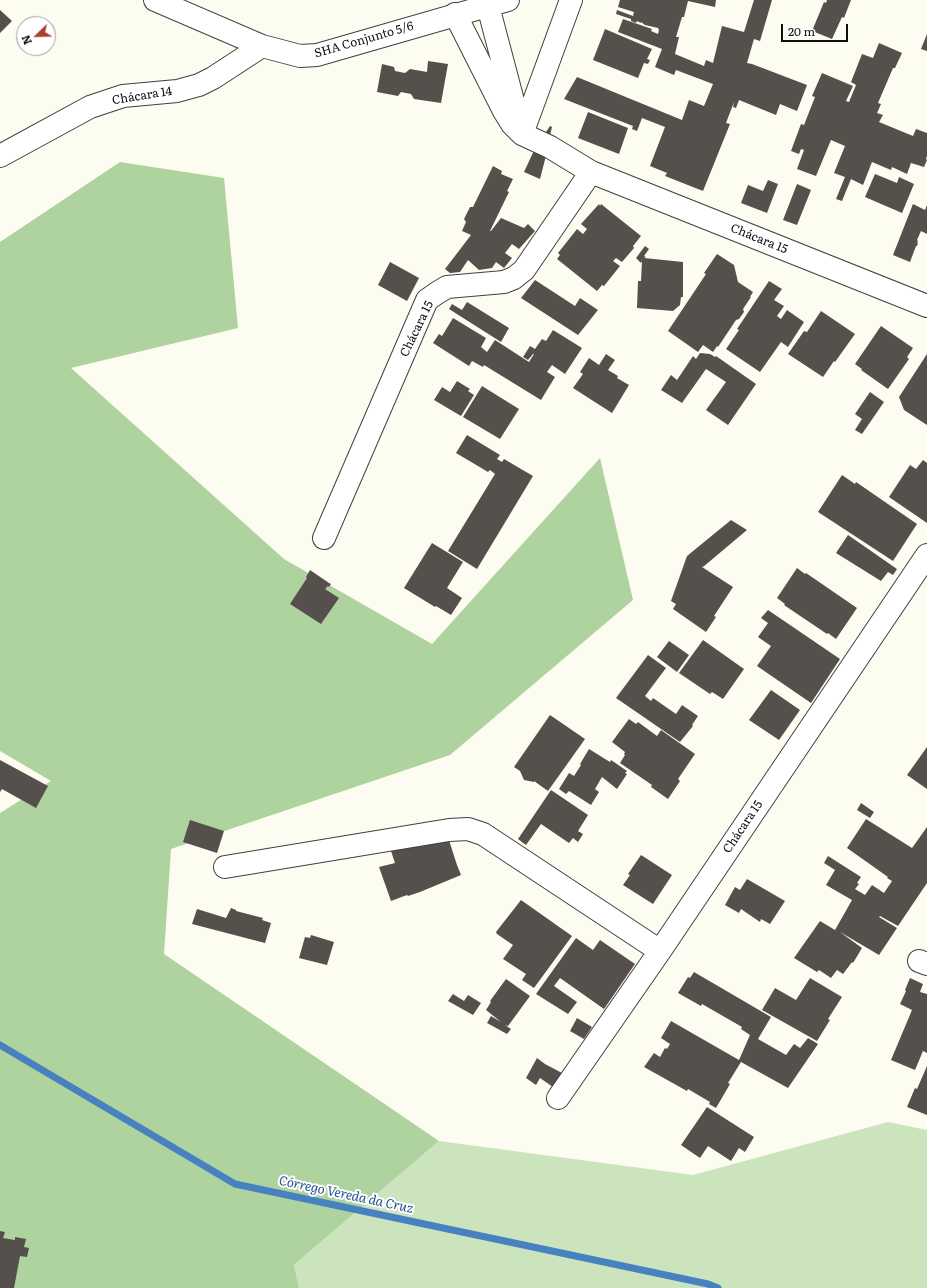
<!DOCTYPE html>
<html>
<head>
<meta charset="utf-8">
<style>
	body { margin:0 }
	#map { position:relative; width:927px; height:1288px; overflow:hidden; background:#fdfcf0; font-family:Literata,serif }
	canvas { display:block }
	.north { position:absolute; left:16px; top:16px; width:40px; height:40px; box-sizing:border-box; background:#fff; border:1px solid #9e9e9e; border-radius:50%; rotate:247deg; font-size:11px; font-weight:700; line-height:16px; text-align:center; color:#0d0d0d }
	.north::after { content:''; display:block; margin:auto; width:14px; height:18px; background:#ae3e34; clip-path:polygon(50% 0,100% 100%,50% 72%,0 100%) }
	.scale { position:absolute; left:781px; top:24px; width:67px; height:18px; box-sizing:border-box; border:2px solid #0d0d0d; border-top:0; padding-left:5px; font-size:12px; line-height:14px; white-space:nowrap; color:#0d0d0d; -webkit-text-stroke:3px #fff; paint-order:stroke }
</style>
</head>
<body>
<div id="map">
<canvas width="927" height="1288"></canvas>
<div class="north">N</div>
<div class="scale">20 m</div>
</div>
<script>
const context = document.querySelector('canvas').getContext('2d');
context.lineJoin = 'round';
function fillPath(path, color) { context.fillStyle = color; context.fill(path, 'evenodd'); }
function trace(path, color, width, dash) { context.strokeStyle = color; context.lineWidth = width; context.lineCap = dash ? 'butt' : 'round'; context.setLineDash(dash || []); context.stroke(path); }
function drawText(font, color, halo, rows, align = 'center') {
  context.font = font + ' Literata,serif'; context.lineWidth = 4; context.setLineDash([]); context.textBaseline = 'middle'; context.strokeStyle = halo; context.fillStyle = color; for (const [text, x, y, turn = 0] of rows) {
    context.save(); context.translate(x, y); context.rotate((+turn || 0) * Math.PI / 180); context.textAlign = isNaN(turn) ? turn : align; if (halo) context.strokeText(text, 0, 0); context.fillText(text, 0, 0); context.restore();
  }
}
const green = new Path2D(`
	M888,1122l39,8v158h-628l-5,-23 145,-124 254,34z`);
const forest = new Path2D(`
	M120,162l104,16 14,150 -167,40 213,191 148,85 168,-186 33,142 -183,155 -279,94 -7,105 275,187 -145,124 5,23h-299v-475l51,-32 -51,-30v-509z`);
const stream = new Path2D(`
	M0,1045l235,139 473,100 10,4`);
const building = new Path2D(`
	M620,0h96l-1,7 -27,-6 -4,16h-2l-6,20h3l-4,17 29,12 2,-6 7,3 9,-37 22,6 10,-32h18l-12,41 -6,-2 -7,24 5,1 55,21 -10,26 -17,-7 -4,11 -37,-15 -3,8 -3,-1 1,-5 -8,21 4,1 -27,67 -38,-15 2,-3 -17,-7 15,-39 -23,-9 -5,13 -5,-2 1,-3 -69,-27 13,-22 105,43 7,-20 15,6 9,-22 -37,-14 -2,5 -19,-8 7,-18 -44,-17 5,-13 29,10 -1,2 7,3 1,-4 -1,-2 -13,-3 -4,-3v1l-4,-2 -1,2 -5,-2v-2l-15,-5 1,-4 16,6 1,-4 -16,-5z
	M827,0h24l-7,18 -2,-1 -10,22 -20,-8 12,-29 2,1z
	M0,10l12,11 -12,12z
	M605,29l47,20 -5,10 3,1 -2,4 -4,-1 -6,15 -45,-18z
	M927,34v17l-6,-2z
	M879,43l23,10 -7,15h-2l-15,35 3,1 -4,9 6,2 -4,7 34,14 3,-7 11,4v23l-1,3 1,1 -3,7 -13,-4 -4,11 -15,-7 -1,3 -19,-8 -9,23 -12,-6 -9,22 -6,-2 9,-22 -11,-4 11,-27 -14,-6 -15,36 -19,-7 7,-19 -3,-1 -2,5 -8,-3 10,-27 3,1 11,-28 -3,-1 10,-23 31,13 -7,15 3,1 7,-17 -5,-3 11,-28 11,4z
	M428,61l20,3 -7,39 -27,-4 -3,-5 -10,-2 -3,4 -21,-4 5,-28 12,3 1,4 10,2 5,-4 17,3z
	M588,112l40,16 -9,26 -41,-16z
	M550,126l2,1 -5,21h1l-8,31 -16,-7 13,-28h1z
	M493,166l9,5 -1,3 12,5 -6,12 2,1 -19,39h1l10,-13 23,10 4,-4 7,7 -16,18 -7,-5 -7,9 7,5 -8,10 -8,-6 -4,6 -13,2 -11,-10 -8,12 -10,1 -5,-4 26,-34 -9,-4 4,-9 -2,-3 6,-12h3z
	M875,174l22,9 2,-6 15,7 -12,29 -37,-16z
	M768,180l10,4 -11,29 -26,-10 7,-18 15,6z
	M797,184l14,6 -14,35 -14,-5z
	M599,204l1,2 1,-2 40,32 -8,10 1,2 -12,14 -6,-4 -3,3 7,5 -16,20 -2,-1 -5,6 -40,-32 3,-4 -2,-2 19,-24 6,5 4,-5 -6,-5z
	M913,204l12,6 2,-5v29l-6,-3 -4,9 1,1 -1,2h1l-1,3h-1l-6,16 -17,-7z
	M645,246l4,3 -5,7 2,1 -2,1 39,4v35h-2l-1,8 -7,6 -36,-3 1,-27h3l1,-20 -1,2 -5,-5z
	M717,254l17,11 4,17 15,10 -3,5h1l-8,12 1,3 -5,7 -3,1 -18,27 -1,-1 -4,6 -10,-7 -5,7 -30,-21 38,-57 -2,-1z
	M390,262l29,16 -12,23 -29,-16z
	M535,280l40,26 5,-8 18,12 -20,25 -57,-37z
	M769,281l13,8 -8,11 10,6 -7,10 4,3 6,-9 17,12 -16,25 -7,-5 -21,30 -34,-23 13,-19 -2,-1z
	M467,302l42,26 -8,14 -52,-33 3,-5 10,6z
	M821,311l34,23 -20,28 -1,-1 -11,16 -35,-23 16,-23 3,1z
	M453,318l33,20 -5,9 6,5 8,-12 34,22 5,-8h-1l-5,6 -5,-3 7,-11 5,3 7,-10 4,2 7,-11 29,18 -17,26 -13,-9 -5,7 8,5 -14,23 -57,-35 -1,2 -11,-6 -3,5 -36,-23 6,-9 3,2z
	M881,326l32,22 -6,9 2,2 -21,30 -27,-19 1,-1 -7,-5z
	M700,353l10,1 5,3 1,-1 40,28 -28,41 -22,-15 20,-28 -20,-13 -24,34 -21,-13 10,-15 6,5 16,-24 3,3z
	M606,354l9,6 -7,10 10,6 -1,2 12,7 -17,28 -39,-25 10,-14 -3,-2 9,-14 10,7z
	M927,354v71l-23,-15 -5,-13z
	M457,381l13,8 -2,2 6,4 -13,21 -27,-16 8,-13 8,5z
	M482,386l37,23 -19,30 -37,-22z
	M870,392l14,10 -22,32 -7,-4 7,-11 -7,-5z
	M467,435l33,20 -3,4 5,3 2,-3 29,17 -56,93 -29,-18 47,-77 -5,-4 -2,2 -32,-19z
	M923,460l4,3v60l-38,-26 21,-32 6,4z
	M842,475l13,9 1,-2 61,42 -24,37 -75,-49z
	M731,520l16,10 -44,37 -1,-1v1l31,20 -19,29 2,1 -10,15 -33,-23 3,-5 -5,-3 16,-45z
	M848,535l49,34 -4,6 -5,-3 -7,9 -45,-28z
	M432,543l31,19 -16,26 15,10 -11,17 -15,-9 -1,1 -31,-19z
	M797,568l8,6 1,-1 51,35 -21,31 -8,-6 -1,1 -43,-29 1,-1 -8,-6z
	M310,570l19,13 2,1 -2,3 -1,-1 -3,3 14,9 -18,26 -31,-20 17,-26 -1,-1z
	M768,610l72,49 -29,44 -54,-37 14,-20 -13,-9 10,-14 -7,-5z
	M703,640l41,29 -21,30 -11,-7 -2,2 -31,-21z
	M669,641l20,14 -12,17 -20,-15z
	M648,655l18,13 -21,28 6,5 2,-3 23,16 6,-9 16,11 -6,9 1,1 -13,16 -64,-44z
	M771,690l29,20 -21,30 -30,-20z
	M550,715l35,24 -37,52 -14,-10v1l-10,-2 -4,-9 -6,-4z
	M629,719l7,5 2,-2 19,14 4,-6 34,24 -17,25 2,2 -12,18 -17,-12 1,-2 -32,-22 5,-8 -1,-1 1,-2 -13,-10z
	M927,747v42l-20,-14z
	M589,749l21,13 1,-2 16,11 -2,2 2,1 -10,15 -15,-12 -7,12 4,3 -8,13 -22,-14 -3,3 -7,-5 10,-16 5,3 7,-11 -1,-1z
	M0,760l48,26 -12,22 -34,-19 -2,3z
	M551,790l37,25 -10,16 5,3 -5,8 -5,-4 -4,5 -28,-19 -15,21 -8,-6z
	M861,803l13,9 -4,6 -13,-8z
	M866,819l46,29 15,-21v56l-29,43 -18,-10 -1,1 18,11 -18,27 -39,-23 22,16 -9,15 -1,-1 -9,12 -6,-4 -6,8 -12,-8 -2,2 -23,-14 26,-37 15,9 17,-30 -26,-15 9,-15 -11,-7 4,-7 33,21 -4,6 2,1 -4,5 10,6 7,-10 12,8 8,-12 -5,-3 1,-1 -41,-29z
	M190,820l34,11 -7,22 -34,-11z
	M446,831l11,34 4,10 -41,17 -12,4 -1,-1 -16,6 -12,-34 16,-4 -4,-12z
	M641,855l31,20 -19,29 -30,-19 7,-10 -2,-1z
	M747,879l38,22 -15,23 -9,-5 -1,3 -19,-13 -2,4 -14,-8 10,-18 5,3z
	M521,900l51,36 -38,52 -12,-8 4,-6 -23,-15 10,-14 -16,-11 -1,-2z
	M231,908l5,2v1l27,7 -1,2 9,3 -6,20 -73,-19 5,-15 29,9z
	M311,935l23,7 -7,23 -28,-7 6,-21 5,1z
	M576,938l17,12 7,-10 35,24 -31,45 -44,-31 -6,8 23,16 -9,12 -32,-20z
	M694,972l77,45 -13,22 28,16 8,-11 6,4 8,-10 10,6 -30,44 -47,-26 -13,21 2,1 -14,24 -7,-4 1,-2 -22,-13 -1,2 -43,-24 10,-14 6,4 5,-9 2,1 3,-5 -9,-6 10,-17 68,39 11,-25 -9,-6 1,-2 -40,-23 -1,2 -23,-13 10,-16 2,1z
	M810,978l32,19 -14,22 2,1 -13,21 -55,-31 13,-22 21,12z
	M910,978l13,6 -3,8 7,2v59l-4,-2 -8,19 -24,-10 21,-50 -12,-6 6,-13 -1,-1z
	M506,979l24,17 -22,30 -3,-1 6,4 -4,5 -20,-11 4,-7 10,6 -15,-12 5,-8 -1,-1z
	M453,994l11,7 4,-6 13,8 -8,12 -25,-14z
	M577,1018l15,9 -8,12 -14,-8z
	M537,1058l8,6 17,9 -9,14 -13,-9 -4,7 -10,-7z
	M927,1066v49l-20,-8 8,-19 2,1z
	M707,1107l47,30 -9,15 -6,-4 -8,13 -23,-15 -8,12 -19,-13z
	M0,1231l5,1 -2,6 12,2v-3l11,2 -2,8 5,1 -2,9 -7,-1 -6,32h-14z`);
const minor = new Path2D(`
	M155,0l107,46 38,10 17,-1 191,-55
	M488,6l29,110
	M455,14l49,97 8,13 10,10 28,13 41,25 336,134
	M522,134l49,-134
	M0,156l90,-49 33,-11 54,-5 22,-6 14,-7 49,-32
	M324,538l103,-238 10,-7 10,-6 57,-5 10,-4 10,-8 67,-98
	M225,867l224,-37 19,-1 15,5 177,117
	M919,961l8,3
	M558,1098l102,-147 267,-396`);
const streetNames = [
	["SHA Conjunto 5/6",364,40,-16],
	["Chácara 14",142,96,-9],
	["Chácara 15",759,239,22],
	["Chácara 15",417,329,-64],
	["Chácara 15",743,827,-56]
];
const waterNames = [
	["Córrego Vereda da Cruz",346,1195,12]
];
fillPath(green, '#cce4bd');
fillPath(forest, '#afd39e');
trace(stream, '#4881bf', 7);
fillPath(building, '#55504b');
trace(minor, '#404040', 24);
trace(minor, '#fff', 22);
drawText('12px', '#0d0d0d', '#fff', streetNames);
drawText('italic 13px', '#245492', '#fff', waterNames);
</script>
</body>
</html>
